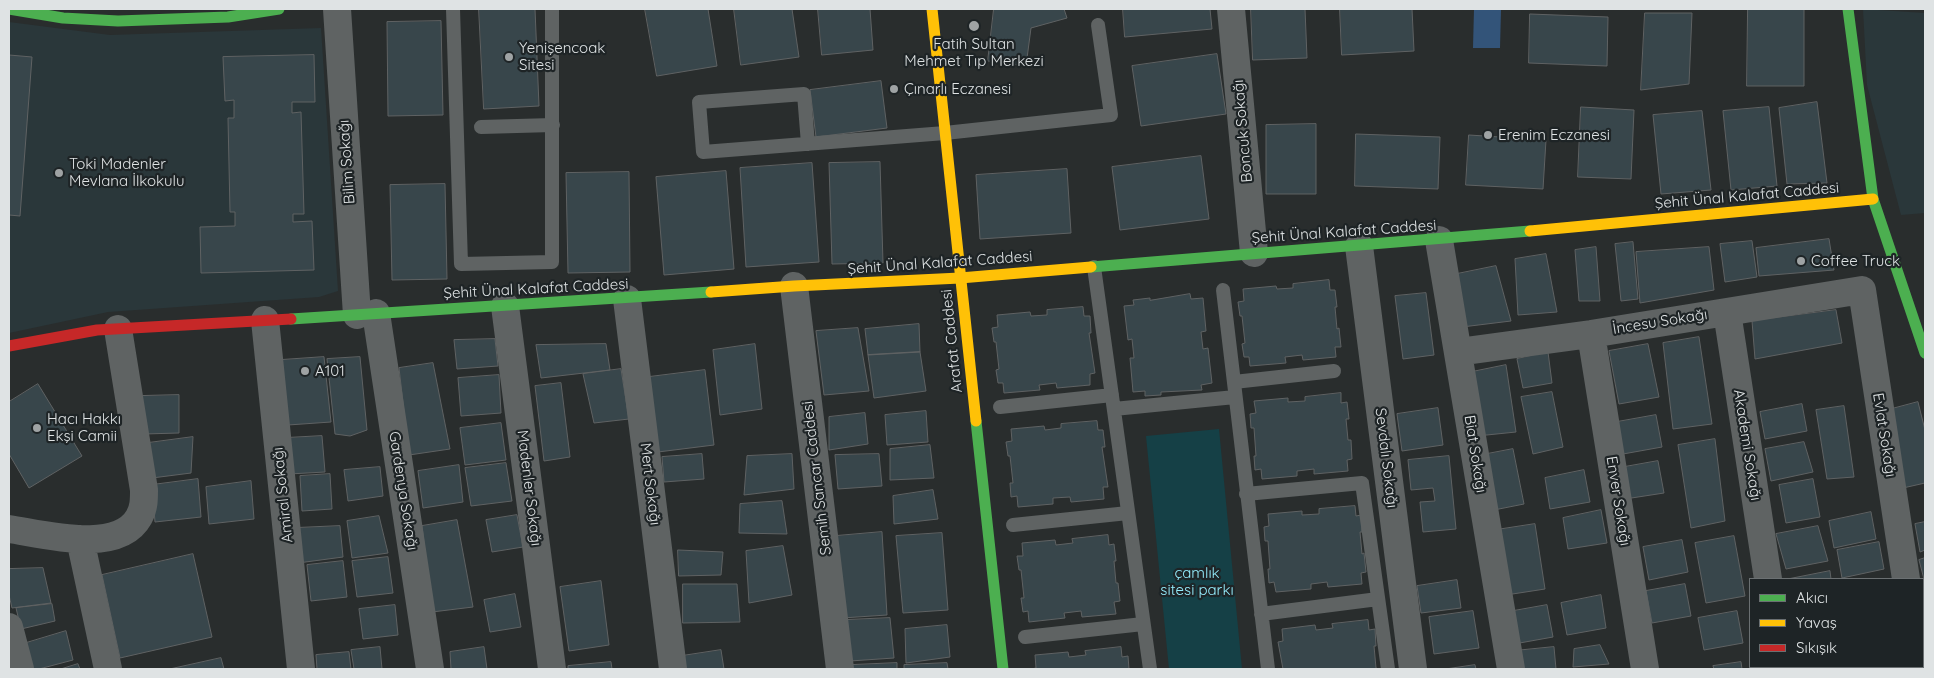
<!DOCTYPE html>
<html>
<head>
<meta charset="utf-8">
<style>
	body { margin:0 }
	#map { position:relative; width:1934px; height:678px; overflow:hidden; background:#292d2d; font-family:Quicksand,sans-serif }
	canvas { display:block }
	.frame { position:absolute; inset:0; border:10px solid #dfe3e4; pointer-events:none }
	.legend { position:absolute; left:1749px; top:578px; width:175px; height:90px; box-sizing:border-box; background:#1e2426; border:1px solid #6b7072; margin:0; padding:6px 9px; list-style:none; font-size:15px; color:#dfe3e4 }
	.legend li { display:flex; align-items:center; gap:10px; height:25px }
	.legend b { width:25px; border:1px solid #6b7072 }
</style>
</head>
<body>
<div id="map">
<canvas width="1934" height="678"></canvas>
<div class="frame"></div>
<ul class="legend">
<li><b style="height:6px;background:#4caf50"></b>Akıcı</li>
<li><b style="height:6px;background:#ffc107"></b>Yavaş</li>
<li><b style="height:6px;background:#c62828"></b>Sıkışık</li>
</ul>
</div>
<script>
const context = document.querySelector('canvas').getContext('2d');
context.lineJoin = 'round';
function fillPath(path, color) { context.fillStyle = color; context.fill(path, 'evenodd'); }
function trace(path, color, width, dash) { context.strokeStyle = color; context.lineWidth = width; context.lineCap = dash ? 'butt' : 'round'; context.setLineDash(dash || []); context.stroke(path); }
function drawText(font, color, halo, rows, align = 'center') {
  context.font = font + ' Quicksand,sans-serif'; context.lineWidth = 4.5; context.setLineDash([]); context.textBaseline = 'middle'; context.strokeStyle = halo; context.fillStyle = color; for (const [text, x, y, turn = 0] of rows) {
    context.save(); context.translate(x, y); context.rotate((+turn || 0) * Math.PI / 180); context.textAlign = isNaN(turn) ? turn : align; if (halo) context.strokeText(text, 0, 0); context.fillText(text, 0, 0); context.restore();
  }
}
const built = new Path2D(`
	M1863,9l62,4v200l-24,2 -34,-130z
	M9,22l101,13 211,-7 17,263 -19,6 -211,15 -99,21z`);
const green = new Path2D(`
	M1219,429l23,240h-73l-23,-233z`);
const water = new Path2D(`
	M1474,9h27l-1,39h-27z`);
const building = new Path2D(`
	M479,9h56l4,97 -55,3z
	M645,9h63l9,57 -60,10z
	M734,9h58l7,48 -58,8z
	M818,9h52l3,41 -51,5z
	M994,9h70l3,9 -36,10 -5,38 -38,-5z
	M1123,9h87l2,20 -87,8z
	M1251,9h54l2,49 -54,2z
	M1340,9h72l2,42 -72,4z
	M1748,9h56v77h-57z
	M1645,13h47l-3,71 -48,6z
	M1530,14l78,3 -1,49 -78,-3z
	M441,21l2,94 -55,1 -1,-94z
	M1217,54l9,60 -85,12 -9,-60z
	M9,55l23,2 -12,159 -11,-1z
	M314,55l1,47h-23v11l9,-1 3,102h-11v8l19,-1 2,49 -113,3 -1,-46 35,-1v-14h-5l-2,-94h6v-18l-9,1 -2,-44z
	M881,81l6,47 -71,9 -6,-47z
	M1817,102l10,81 -40,1 -8,-76z
	M1581,107l53,3 -3,69 -53,-2z
	M1769,107l8,79 -46,4 -8,-79z
	M1702,111l9,79 -50,4 -8,-79z
	M1316,124v70h-50v-69z
	M1356,134l84,3 -2,52 -83,-3z
	M1469,135l77,5 -3,49 -77,-4z
	M1201,156l8,63 -89,11 -8,-63z
	M880,162l3,101 -51,1 -3,-101z
	M812,163l7,99 -73,5 -6,-99z
	M1067,169l4,64 -91,6 -4,-64z
	M726,171l8,98 -70,6 -8,-98z
	M629,172l1,100 -62,1 -2,-100z
	M445,184l2,95 -55,1 -2,-95z
	M1829,239l5,31 -75,6 -3,-28z
	M1752,241l5,36 -32,5 -5,-38z
	M1633,242l5,57 -17,2 -6,-57z
	M1596,247l4,54h-21l-4,-51z
	M1709,247l5,43 -74,13 -4,-51z
	M1546,254l11,58 -39,3 -3,-56z
	M1496,266l15,55 -49,6 -5,-53z
	M1329,280l1,10h5l2,17h-2l2,22 2,-1 2,19h-6l1,10 -33,3 -1,-5 -17,2 1,6 -36,3 -1,-9h-5l-2,-13 3,-1 -3,-27h-2l-2,-14 6,-1 -1,-12 33,-3 1,3 16,-1v-4z
	M1426,293l8,62 -31,4 -8,-63z
	M1190,294l1,5 12,-1 3,33 -5,1 2,17 5,-1 4,35 -11,2 1,5 -41,2v3l-16,1v-5l-12,1 -3,-34h4l-2,-19 -4,1 -4,-34 10,-1 -1,-5 17,-2v2z
	M1083,307l1,9h6l1,17h-2l6,40 -5,1v11l-33,3 -1,-5 -17,2 1,5 -36,3 -1,-10h-5l-2,-13 3,-1 -3,-27h-2l-2,-14 6,-1 -1,-12 33,-3 1,4 16,-1v-5z
	M1836,310l6,33 -87,16 -3,-38z
	M919,324l1,28 -52,3 -3,-26z
	M858,328l11,63 -45,4 -8,-64z
	M1699,337l13,87 -39,5 -10,-86z
	M495,339l3,27 -41,3 -3,-29z
	M606,344l4,26 -69,8 -5,-33z
	M755,344l7,65 -42,6 -7,-65z
	M1648,344l11,53 -40,7 -10,-53z
	M920,352l6,39 -52,7 -6,-43z
	M1548,352l4,31 -29,5 -6,-29z
	M324,357l7,65 -43,3 -7,-65z
	M360,357l7,73 -17,6 -15,-2 -8,-75z
	M433,363l17,86 -41,6 -10,-87z
	M1506,365l10,67 -39,4 -10,-63z
	M621,369l8,50 -35,4 -11,-49z
	M705,370l9,75 -56,7 -9,-75z
	M499,375l2,38 -40,3 -3,-38z
	M561,383l9,74 -26,4 -9,-75z
	M38,384l44,72 -53,32 -20,-34v-52z
	M1552,392l11,55 -30,7 -12,-57z
	M1341,393v10l6,-1 2,17h-3l2,21h3l1,19 -5,1 1,11 -34,3v-5l-17,2v5l-35,3 -1,-10 -6,1 -1,-14h2l-2,-28h-3l-1,-14 6,-1 -2,-12 34,-3v4l17,-1v-4z
	M179,395v38l-35,1 -4,-38z
	M1918,402l7,28v53l-22,5 -15,-78z
	M1802,404l5,27 -42,8 -5,-27z
	M1844,406l10,71 -27,2 -11,-69z
	M1438,408l5,37 -41,6 -5,-37z
	M926,411l2,31 -41,3 -2,-30z
	M865,413l3,31 -39,6v-33z
	M1656,415l6,32 -39,7 -6,-32z
	M1097,421l1,9h5l2,17h-3l6,40h-5l1,12 -33,3 -1,-5 -17,1v6l-35,3 -1,-11 -6,1 -1,-14h3l-3,-27h-2l-2,-14 6,-1 -1,-12 33,-3 1,4 16,-2v-4z
	M501,423l5,37 -41,5 -5,-37z
	M322,436l3,36 -36,2 -3,-36z
	M193,437l-2,36 -39,5 -4,-35z
	M1715,439l10,82 -34,7 -13,-83z
	M1804,442l9,30 -42,9 -6,-32z
	M930,445l4,33 -44,2v-31z
	M1513,449l11,55 -30,6 -12,-55z
	M702,454l2,25 -40,3 -2,-25z
	M792,454l2,35 -50,6 3,-39z
	M879,454l3,32 -44,3 -3,-34z
	M1449,456l7,73 -33,3 -3,-30 15,-1 -2,-13 -22,2 -3,-30z
	M1658,461l6,32 -39,6 -6,-31z
	M506,463l6,38 -41,5 -6,-38z
	M459,465l4,37 -40,6 -5,-37z
	M380,467l3,29 -35,5 -4,-31z
	M1584,470l6,32 -40,7 -5,-31z
	M330,474l2,35 -30,2 -2,-35z
	M198,479l3,38 -46,5 -3,-37z
	M1813,479l7,38 -34,6 -7,-38z
	M251,481l3,38 -45,5 -3,-37z
	M933,490l5,29 -44,5 -1,-28z
	M782,501l5,33 -48,-1 1,-29z
	M1355,506l1,10 5,-1 1,17h-2l2,22 2,-1 2,19 -5,1 1,11 -34,3 -1,-5 -16,2v5l-35,3 -2,-10 -5,1 -1,-14h2l-2,-28h-3l-1,-14 5,-1 -1,-12 34,-3v4l17,-1v-5z
	M1601,510l6,33 -39,6 -5,-31z
	M1871,512l5,27 -42,9 -5,-27z
	M517,515l6,32 -31,5 -6,-32z
	M379,516l9,37 -36,5 -5,-37z
	M457,520l16,87 -41,5 -10,-86z
	M1925,522v28l-5,2 -5,-28z
	M1535,524l10,65 -39,6 -10,-65z
	M340,526l3,31 -45,6 -2,-35z
	M1818,526l10,35 -42,8 -10,-35z
	M882,532l5,83 -45,3 -6,-82z
	M942,533l6,77 -45,3 -7,-77z
	M1108,535l1,10 5,-1 2,17h-2l2,22h2l2,18 -6,1 2,12 -34,3 -1,-6 -17,2 1,5 -36,4 -1,-11 -5,1 -2,-14h3l-3,-28h-2l-2,-14h6l-1,-13 33,-3 1,5 17,-2 -1,-4z
	M1734,536l11,60 -39,7 -11,-60z
	M1682,540l6,32 -39,8 -6,-33z
	M1879,542l5,27 -42,9 -5,-28z
	M783,546l9,49 -43,8 -3,-52z
	M678,550l45,2 -2,23 -42,1z
	M193,554l19,83 -92,21 -18,-83z
	M388,557l5,36 -36,4 -5,-36z
	M1925,558v25l-6,-23z
	M343,561l4,36 -36,4 -4,-36z
	M43,568l8,35 -39,5 -3,-13v-26z
	M1830,571l1,8h-43z
	M1457,580l4,28 -40,5 -4,-27z
	M601,581l8,64 -40,6 -9,-64z
	M683,584h54l3,38 -57,1z
	M1685,584l6,32 -39,7 -6,-32z
	M515,594l6,33 -31,5 -6,-32z
	M1601,595l5,33 -39,7 -6,-32z
	M52,604l3,17 -34,8 -5,-21z
	M395,605l3,30 -35,4 -4,-30z
	M1547,605l6,32 -39,7 -6,-32z
	M1473,611l6,37 -45,6 -5,-37z
	M1737,611l6,32 -39,7 -6,-32z
	M890,618l4,40 -44,3 -4,-41z
	M1368,620l1,10 6,-1 1,17h-2l2,22 2,1h-95l-5,-27 5,-1 -1,-12 33,-4 1,5 17,-2 -1,-4z
	M947,625l3,32 -44,6 -1,-34z
	M66,631l7,29 -34,9h-9l-7,-25z
	M1600,645l9,19 -36,3 1,-18z
	M380,647l2,22h-28l-3,-19z
	M484,647l3,22h-36l-1,-17z
	M1121,647l1,10 6,-1 1,13h-98l5,-1 -1,-13 33,-3 1,5 17,-2 -1,-4z
	M1554,647l2,22h-40l-2,-18z
	M721,650l3,19h-41l-1,-13z
	M349,652l2,17h-34l-1,-14z
	M221,658l3,11h-54z
	M611,662l1,7h-44v-3z
	M1741,662l1,7h-28l-1,-3z
	M897,663v6h-45v-4z
	M947,663l1,6h-44v-4z
	M78,664l2,5h-19z
	M1475,665l1,4h-30z
	M1797,667h44v2h-43z`);
const lane = new Path2D(`
	M453,9l8,255 91,-2v-253
	M481,127l72,-2
	M808,144l-4,-50 -105,8 4,50 242,-19 166,-18 -13,-90
	M1094,267l56,402
	M1223,290l45,379
	M1234,382l100,-11
	M1000,407l112,-12
	M1114,409l121,-12
	M1246,494l116,-11 26,186
	M1013,525l115,-12
	M1261,614l117,-15
	M1025,637l118,-13`);
const street = new Path2D(`
	M337,9l20,306
	M1231,9l23,244
	M1439,240l72,429
	M1359,246l54,423
	M794,286l46,383
	M627,299l46,370
	M505,306l47,363
	M1727,312l41,267
	M376,313l54,356
	M265,320l36,349
	M1591,334l54,335
	M1458,352l133,-18 271,-44 44,289
	M9,529c34,5 109,26 130,-12 5,-9 5,-17 5,-27l-26,-161
	M80,539l28,130
	M9,627l11,42
	M1781,667l1,2
	M1919,667l1,2`);
const fast = new Path2D(`
	M9,9l54,9 55,3 110,-4 51,-8
	M1848,9l25,190 52,154
	M1091,267l439,-36
	M291,319l420,-27
	M976,421l27,248`);
const slow = new Path2D(`
	M932,9l44,412
	M1530,231l343,-32
	M711,292l83,-6 166,-8 131,-11`);
const jam = new Path2D(`
	M9,346l88,-16 194,-11`);
const markers = [
	[974,26,6,"#9fa3a4"],
	[509,57,5,"#9fa3a4"],
	[894,89,5,"#9fa3a4"],
	[1488,135,5,"#9fa3a4"],
	[59,173,5,"#9fa3a4"],
	[1801,261,5,"#9fa3a4"],
	[305,371,5,"#9fa3a4"],
	[37,428,5,"#9fa3a4"]
];
const poiNames = [
	["Fatih Sultan",974,44,"center"],
	["Mehmet Tıp Merkezi",974,61,"center"],
	["Yenişencoak",519,48],
	["Sitesi",519,65],
	["Çınarlı Eczanesi",904,89],
	["Erenim Eczanesi",1498,135],
	["Toki Madenler",69,164],
	["Mevlana İlkokulu",69,181],
	["Coffee Truck",1811,261],
	["A101",315,371],
	["Hacı Hakkı",47,419],
	["Ekşi Camii",47,436]
];
const streetNames = [
	["Boncuk Sokağı",1243,131,-95],
	["Bilim Sokağı",347,162,-94],
	["Şehit Ünal Kalafat Caddesi",1747,196,-5],
	["Şehit Ünal Kalafat Caddesi",1344,232,-4],
	["Şehit Ünal Kalafat Caddesi",940,263,-4],
	["Şehit Ünal Kalafat Caddesi",536,289,-3],
	["İncesu Sokağı",1660,322,-9],
	["Arafat Caddesi",952,341,-96],
	["Evlat Sokağı",1884,435,81],
	["Akademi Sokağı",1747,445,81],
	["Biat Sokağı",1475,454,81],
	["Sevdalı Sokağı",1386,458,83],
	["Semih Sancar Caddesi",817,478,-97],
	["Mert Sokağı",650,484,83],
	["Madenler Sokağı",529,488,83],
	["Gardenya Sokağı",403,491,81],
	["Amiral Sokağı",283,495,-96],
	["Enver Sokağı",1618,501,81]
];
const parkNames = [
	["çamlık",1197,573],
	["sitesi parkı",1197,590]
];
fillPath(built, '#2a373a');
fillPath(green, '#154046');
fillPath(water, '#335479');
fillPath(building, '#38464b');
trace(building, '#5f6263', 1);
trace(lane, '#5f6363', 14);
trace(street, '#5f6363', 28);
trace(fast, '#4caf50', 11);
trace(slow, '#ffc107', 11);
trace(jam, '#c62828', 11);
for (const [x, y, r, color] of markers) { const dot = new Path2D(); dot.arc(x, y, r, 0, 2 * Math.PI); context.fillStyle = color; context.fill(dot); trace(dot, '#1e2426', 2); }
drawText('15px', '#dfe3e4', '#1e2426', poiNames, 'left');
drawText('15px', '#dfe3e4', '#1e2426', streetNames);
drawText('15px', '#95eefe', '#1e2426', parkNames);
</script>
</body>
</html>
